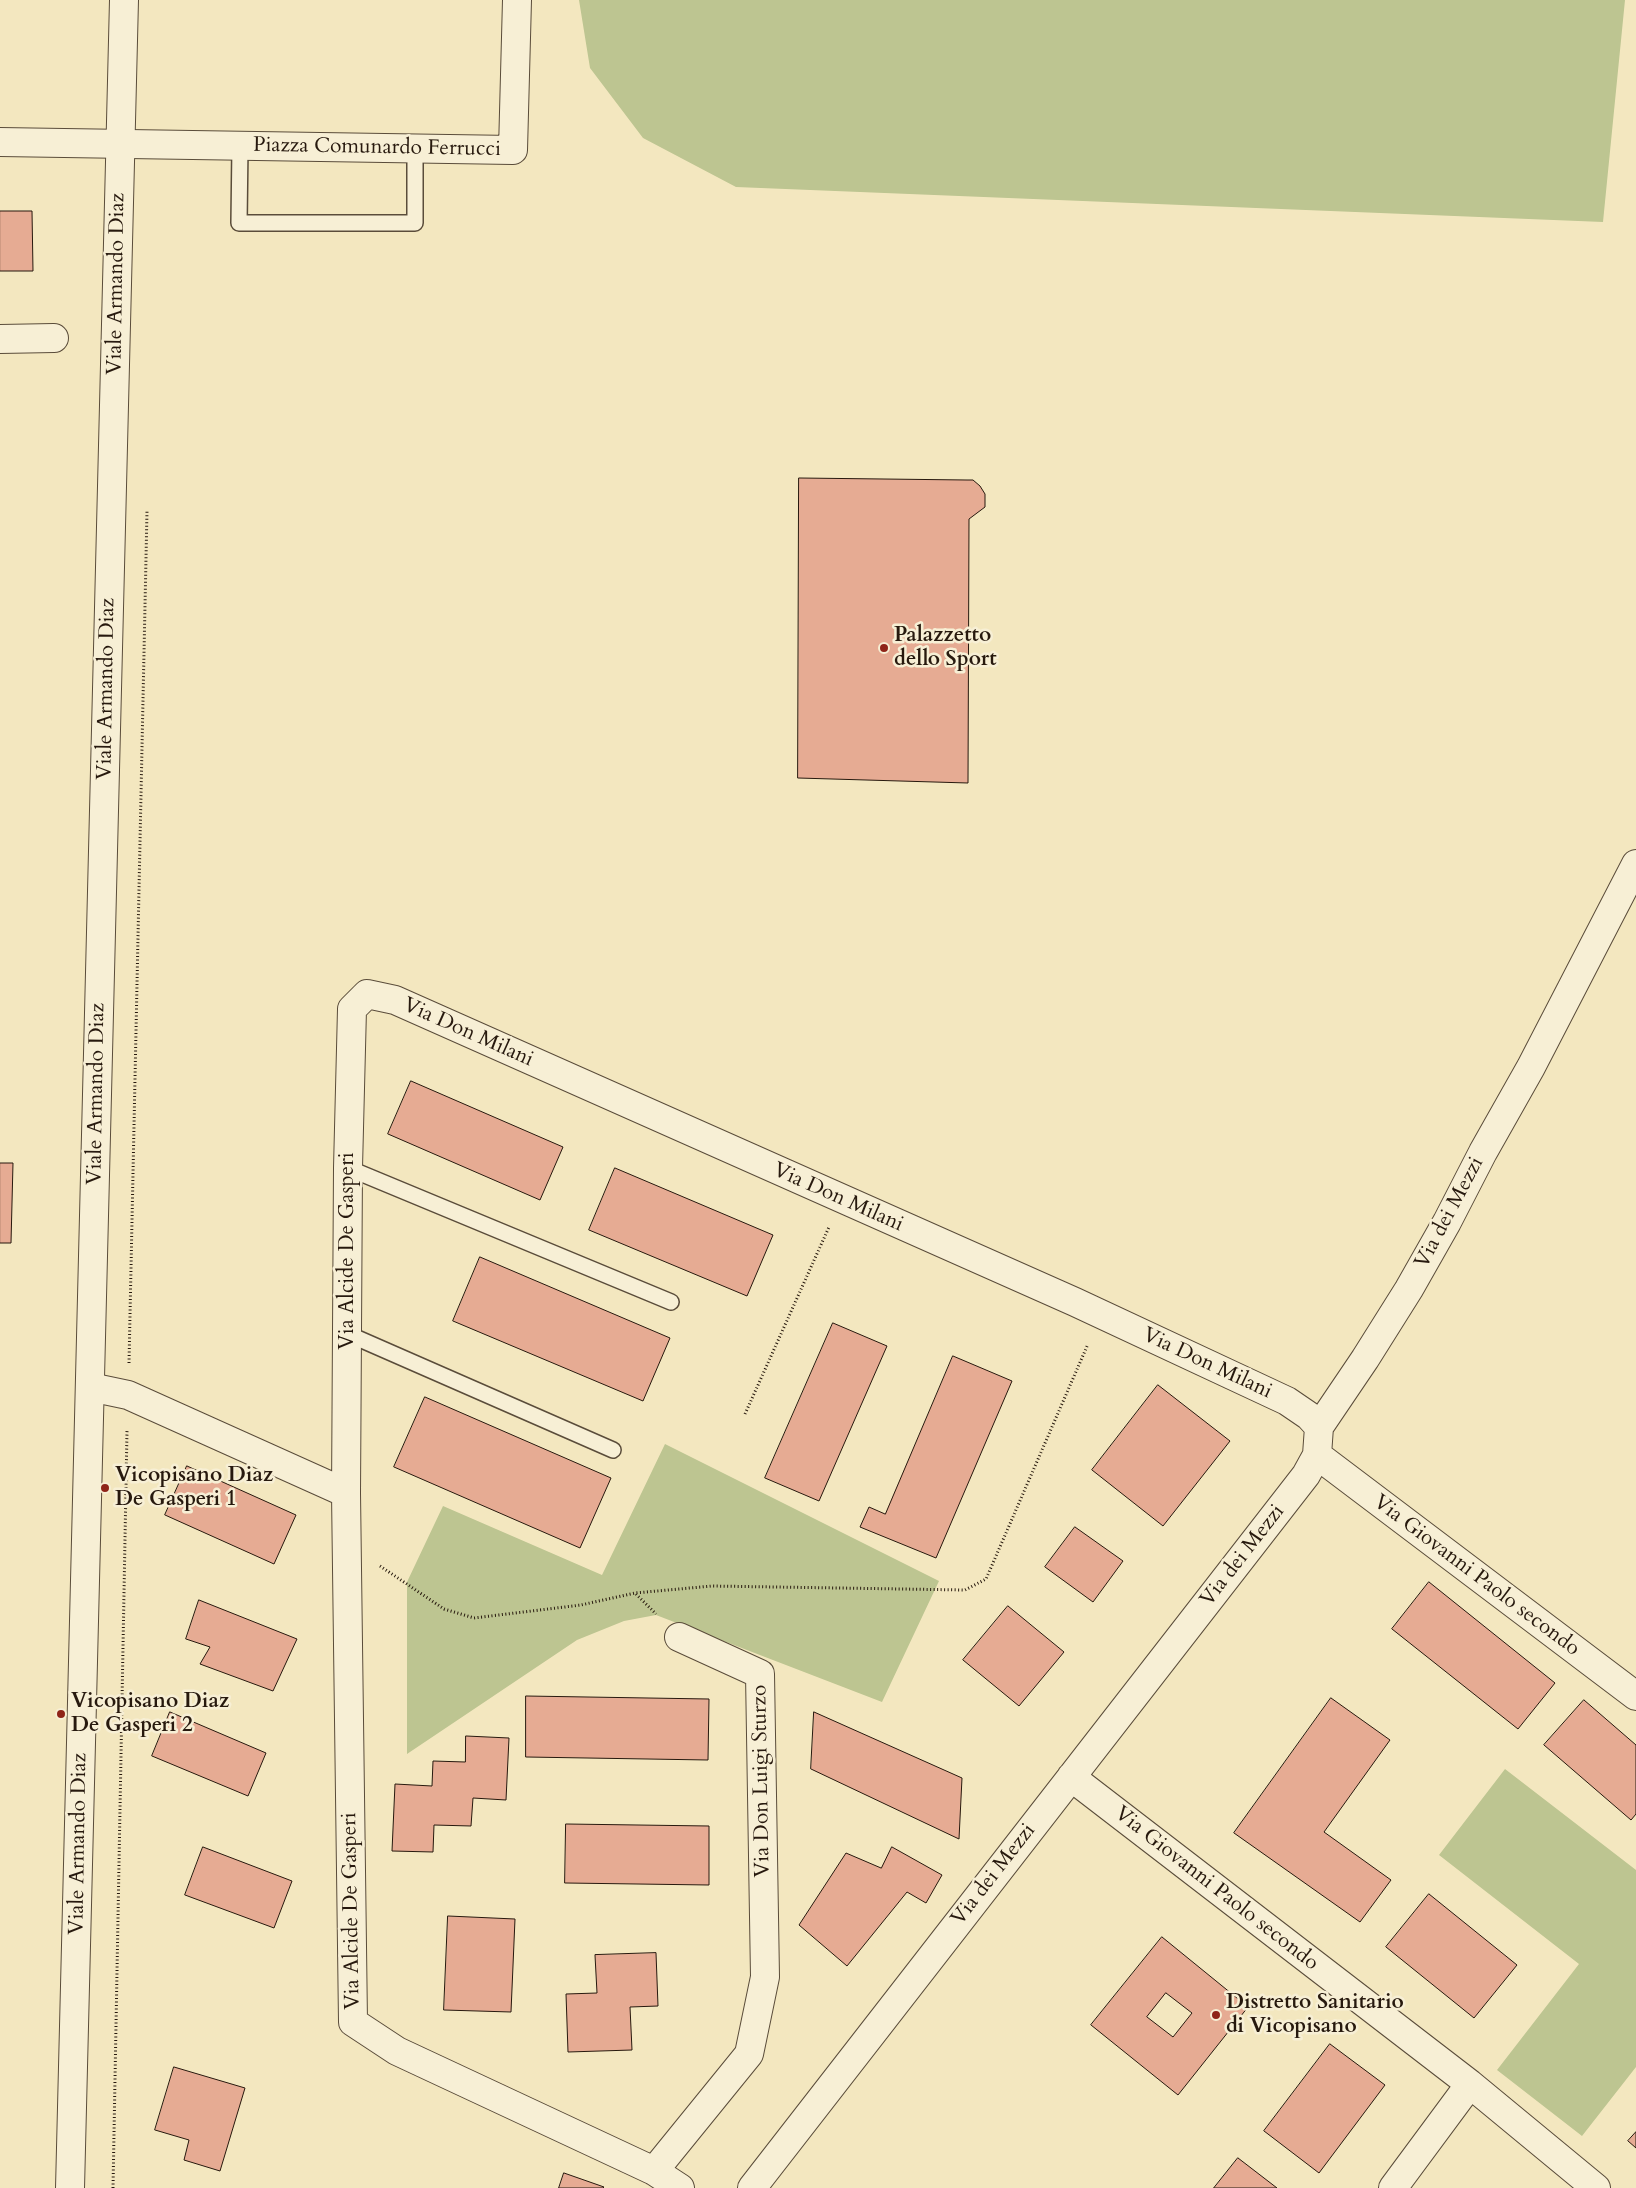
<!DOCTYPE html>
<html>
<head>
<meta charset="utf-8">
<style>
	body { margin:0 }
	canvas { display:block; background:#f3e7bf }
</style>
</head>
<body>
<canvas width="1636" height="2188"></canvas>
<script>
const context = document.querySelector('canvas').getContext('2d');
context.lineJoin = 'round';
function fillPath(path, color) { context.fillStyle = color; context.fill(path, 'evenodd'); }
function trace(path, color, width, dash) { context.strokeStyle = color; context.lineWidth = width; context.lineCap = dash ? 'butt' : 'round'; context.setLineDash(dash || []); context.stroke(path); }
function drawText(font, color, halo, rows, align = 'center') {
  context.font = font + ' Cardo,serif'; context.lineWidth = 5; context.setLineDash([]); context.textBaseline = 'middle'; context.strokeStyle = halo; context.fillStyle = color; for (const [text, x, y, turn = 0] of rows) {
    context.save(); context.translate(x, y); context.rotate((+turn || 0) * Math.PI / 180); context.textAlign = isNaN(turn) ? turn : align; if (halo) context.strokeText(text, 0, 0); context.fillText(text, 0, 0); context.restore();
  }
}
const green = new Path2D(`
	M579,0h1046l-22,222 -867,-35 -93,-49 -53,-70z
	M665,1444l274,137 -57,121 -226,-87 -32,6 -47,19 -170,114v-172l36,-76 159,69z
	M1505,1769l131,101v197l-54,69 -85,-66 82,-106 -140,-109z`);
const building = new Path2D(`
	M0,211h32l1,60h-33z
	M799,478l168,2h6l7,6 5,8v13l-16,12 -1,264 -170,-5z
	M411,1081l152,66 -23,53 -152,-66z
	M0,1163h13l-2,80h-11z
	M615,1168l158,67 -26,61 -158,-66z
	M480,1257l190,81 -27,63 -190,-80z
	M833,1323l54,23 -68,155 -54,-23z
	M953,1356l59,25 -76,177 -76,-31 9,-20 16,7z
	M1158,1385l72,56 -67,85 -71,-56z
	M425,1397l186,81 -31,70 -186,-81z
	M187,1466l109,49 -22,49 -109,-49z
	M1075,1527l48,34 -30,41 -48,-35z
	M1429,1582l126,101 -37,46 -126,-100z
	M199,1600l98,39 -24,52 -73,-27 10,-17 -24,-8z
	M1008,1606l56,46 -45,54 -56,-46z
	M526,1696l183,3 -1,61 -182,-3z
	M1331,1698l59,42 -66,92 67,48 -31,42 -126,-89z
	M1584,1700l52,45v69l-5,6 -87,-75z
	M170,1712l96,41 -18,43 -96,-40z
	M814,1712l148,66 -3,61 -148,-70z
	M466,1736l43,2 -3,62 -33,-2 -2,28 -37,-1 -1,27 -41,-1 3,-67 37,2 1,-25 32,1z
	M566,1824l143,2v59l-144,-2z
	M203,1847l89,34 -18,47 -89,-33z
	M892,1847l50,28 -16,28 -19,-11 -60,74 -48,-41 47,-72 35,15z
	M1429,1894l88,71 -43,53 -88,-71z
	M448,1916l67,3 -4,93 -67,-2z
	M1162,1937l86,70 -70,88 -87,-70zM1166,1993l26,20 -19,24 -26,-20z
	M656,1953l2,53 -28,1 2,43 -64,2 -2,-58 31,-1 -2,-38z
	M1330,2044l55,41 -66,88 -55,-42z
	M174,2067l71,21 -25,83 -36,-11 5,-20 -34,-10z
	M1636,2132v16l-8,-7z
	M1238,2158l39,30h-63z
	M564,2173l40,14 -1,1h-44z`);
const path = new Path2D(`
	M129,1363l18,-852
	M745,1414l84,-187
	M380,1566l64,43 30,9 107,-13 54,-12 77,-7 253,4 21,-11 102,-235
	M636,1594l20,20
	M113,2188l14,-757`);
const service = new Path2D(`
	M240,146l-1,77h176v-74
	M348,1168l323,134
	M348,1334l265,116`);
const minor = new Path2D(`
	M0,142l513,8 4,-150
	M0,339l54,-1
	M90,1387l38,8 218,98
	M1317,1455l319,241
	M1071,1777l399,307 126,104
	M654,2171l95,-117 16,-77 -5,-303 -81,-37
	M680,2188l-26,-17 -257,-120 -44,-29 -7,-529 2,-325 4,-159 15,-15 28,6 680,302 212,99 22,15 10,11
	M752,2188l554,-713 11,-20 2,-28 46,-68 44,-70 38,-67 36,-70 48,-85 105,-203
	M1393,2188l77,-104`);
const tertiary = new Path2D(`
	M70,2188l54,-2188`);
const markers = [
	[884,648,5,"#8f2418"],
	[105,1488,5,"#8f2418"],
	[61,1714,5,"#8f2418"],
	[1216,2015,5,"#8f2418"]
];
const streetNames = [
	["Piazza Comunardo Ferrucci",377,148,1],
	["Viale Armando Diaz",117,284,-89],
	["Viale Armando Diaz",107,689,-89],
	["Via Don Milani",468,1033,24],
	["Viale Armando Diaz",97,1094,-89],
	["Via Don Milani",838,1198,24],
	["Via dei Mezzi",1450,1213,-62],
	["Via Alcide De Gasperi",348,1251,-90],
	["Via Don Milani",1207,1364,25],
	["Via dei Mezzi",1243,1556,-52],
	["Via Giovanni Paolo secondo",1476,1576,37],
	["Via Don Luigi Sturzo",762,1781,-91],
	["Viale Armando Diaz",79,1844,-89],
	["Via dei Mezzi",994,1875,-52],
	["Via Giovanni Paolo secondo",1216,1889,38],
	["Via Alcide De Gasperi",352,1911,-91]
];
const poiNames = [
	["Palazzetto",894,636],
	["dello Sport",894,660],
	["Vicopisano Diaz",115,1476],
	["De Gasperi 1",115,1500],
	["Vicopisano Diaz",71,1702],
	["De Gasperi 2",71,1726],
	["Distretto Sanitario",1226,2003],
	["di Vicopisano",1226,2027]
];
fillPath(green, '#bdc591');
fillPath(building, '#e6ab93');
trace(building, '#27190e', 1);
trace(service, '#5a4c3a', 18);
trace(minor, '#5a4c3a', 30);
trace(tertiary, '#5a4c3a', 30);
trace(path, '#27190e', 3, [1, 2.5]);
trace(service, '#f7efd5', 15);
trace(minor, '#f7efd5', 28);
trace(tertiary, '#f7efd5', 28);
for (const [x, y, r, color] of markers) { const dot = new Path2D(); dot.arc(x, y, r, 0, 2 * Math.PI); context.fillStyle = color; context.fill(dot); trace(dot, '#f7efd5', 2); }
drawText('21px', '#27190e', '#f7efd5', streetNames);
drawText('bold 21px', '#27190e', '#f7efd5', poiNames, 'left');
</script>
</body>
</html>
